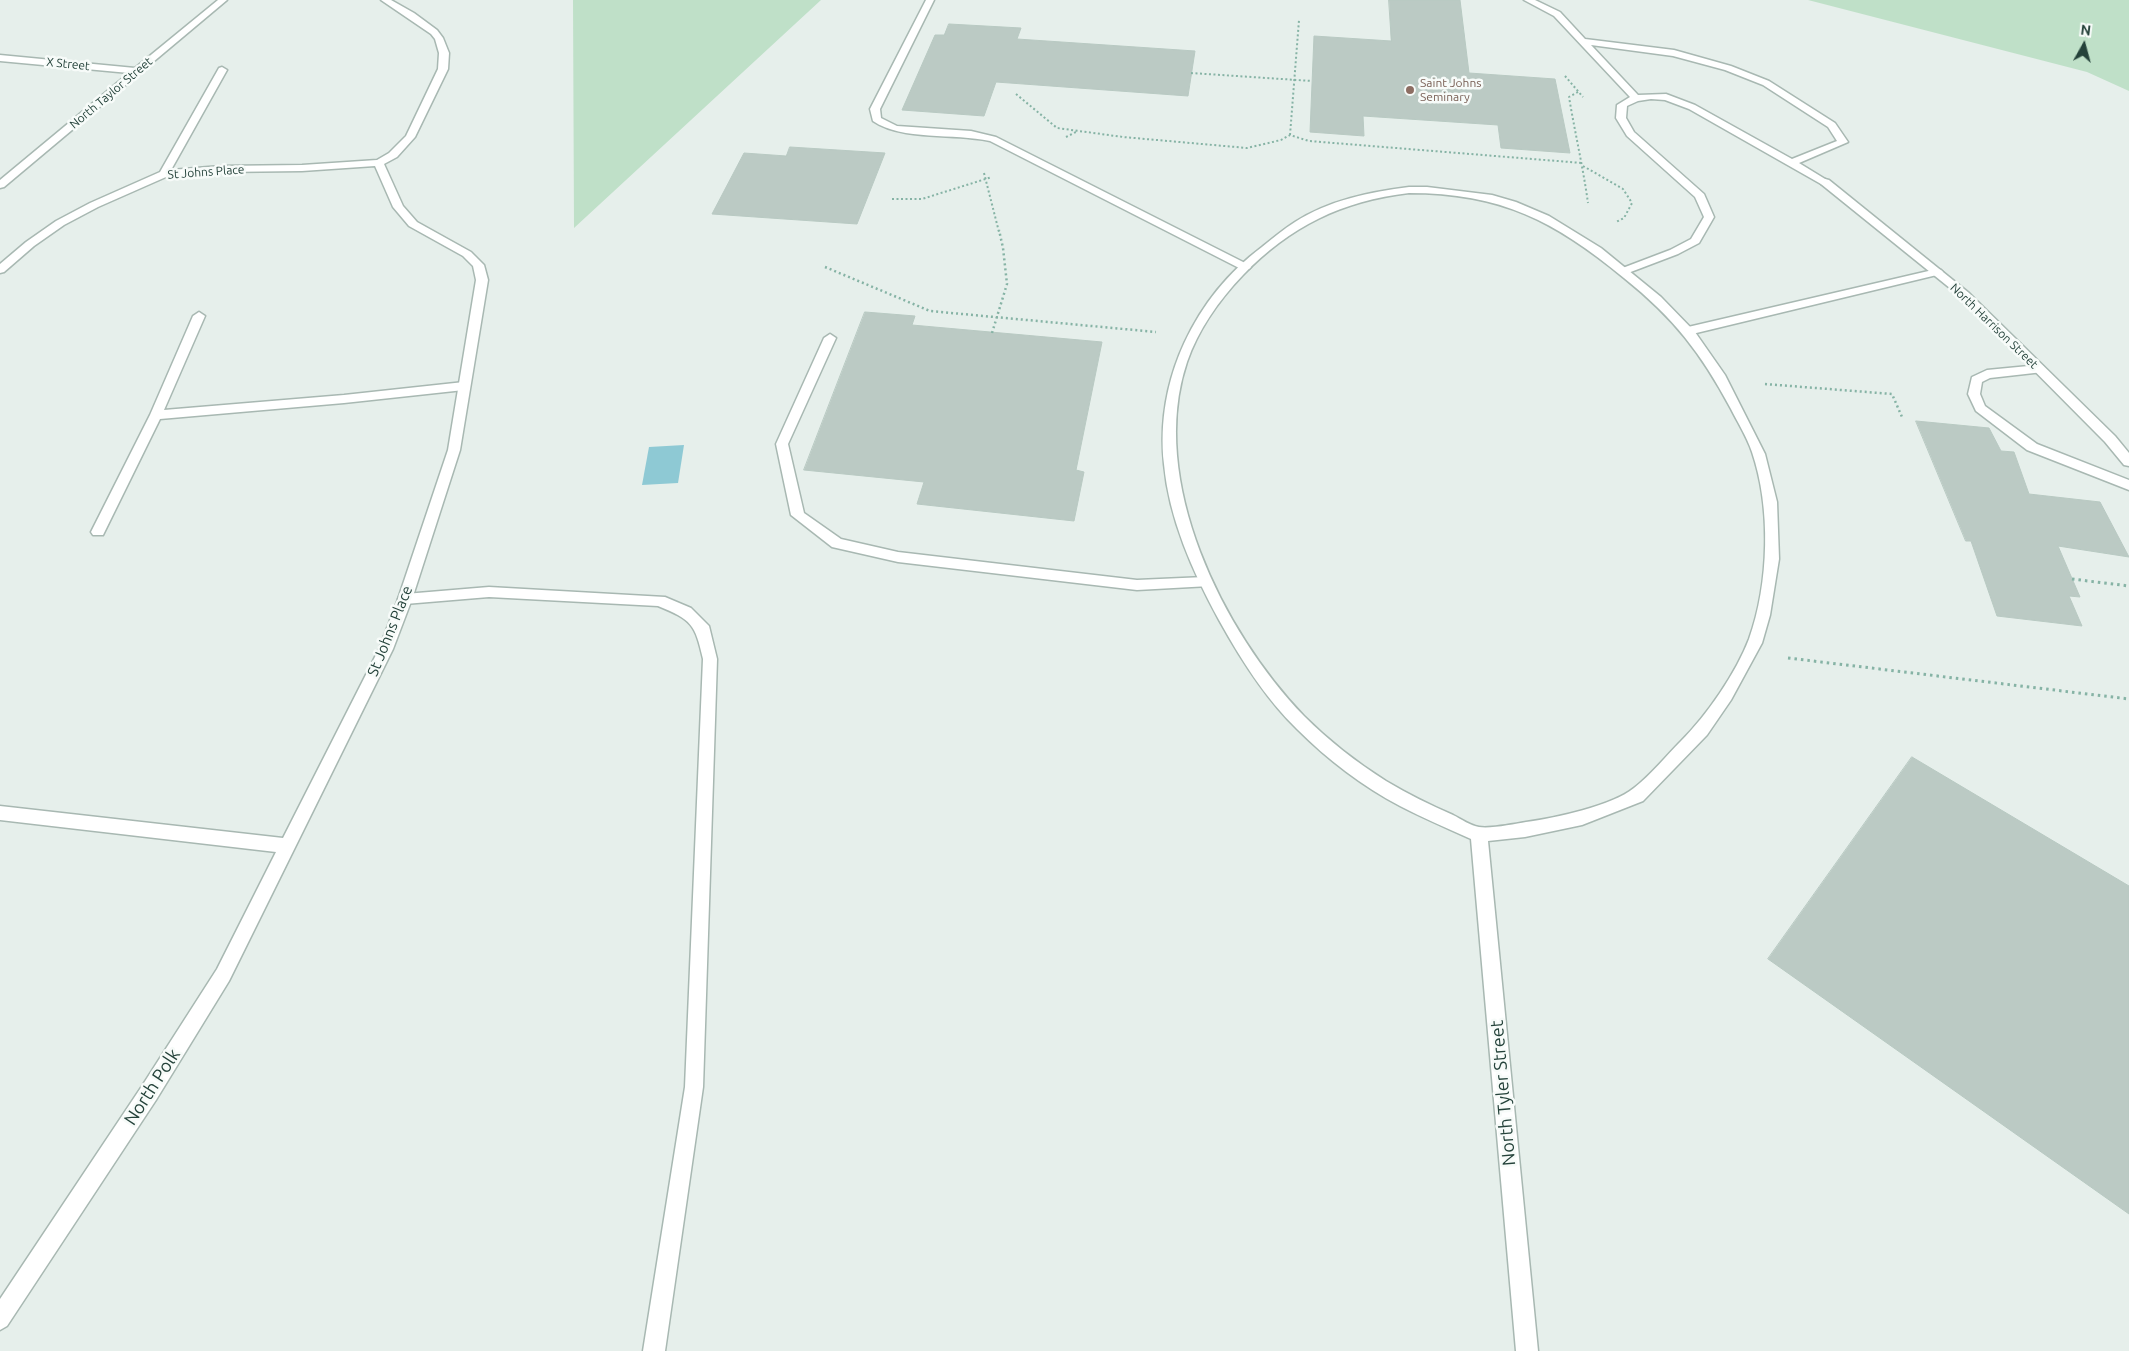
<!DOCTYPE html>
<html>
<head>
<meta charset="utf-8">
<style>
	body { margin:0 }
	#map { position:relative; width:2129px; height:1351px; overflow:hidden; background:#e6efeb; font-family:Ubuntu,sans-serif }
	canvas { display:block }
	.north { position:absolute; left:2059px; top:20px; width:50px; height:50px; -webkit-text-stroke:4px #f7fbf9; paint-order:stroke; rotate:7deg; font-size:14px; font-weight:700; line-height:20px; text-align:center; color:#24423a }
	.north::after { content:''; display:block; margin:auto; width:18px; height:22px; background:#24423a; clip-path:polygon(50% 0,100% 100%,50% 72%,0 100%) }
</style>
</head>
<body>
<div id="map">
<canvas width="2129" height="1351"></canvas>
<div class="north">N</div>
</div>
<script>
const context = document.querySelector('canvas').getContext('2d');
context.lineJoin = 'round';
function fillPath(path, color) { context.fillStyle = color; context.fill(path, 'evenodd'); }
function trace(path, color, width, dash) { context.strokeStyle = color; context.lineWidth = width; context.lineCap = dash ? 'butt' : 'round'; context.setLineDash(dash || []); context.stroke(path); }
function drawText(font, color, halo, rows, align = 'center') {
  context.font = font + ' Ubuntu,sans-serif'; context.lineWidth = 5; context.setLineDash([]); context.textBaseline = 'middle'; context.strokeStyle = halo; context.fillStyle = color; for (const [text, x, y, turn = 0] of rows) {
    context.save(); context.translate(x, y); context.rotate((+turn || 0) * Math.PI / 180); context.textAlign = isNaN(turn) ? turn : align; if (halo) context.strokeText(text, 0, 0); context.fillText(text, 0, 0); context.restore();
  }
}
const green = new Path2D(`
	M573,0h248l-247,228z
	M1808,0h321v91l-42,-19z`);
const water = new Path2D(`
	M684,445l-6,38 -36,2 7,-38z`);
const building = new Path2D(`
	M1389,0h71l9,73 86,6 15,74 -69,-5 -3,-23 -135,-9 1,20 -54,-4 4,-96 77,5z
	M949,24l72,4 -4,11 178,12 -7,45 -192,-14 -12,34 -82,-6 33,-75h9z
	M790,147l95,6 -28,71 -145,-10 32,-61 42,3z
	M865,312l50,4 -3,9 190,17 -26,128 8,2 -10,49 -157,-17 7,-22 -120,-12z
	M1916,421l73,7 12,23 13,1 15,42 71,8 29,55 -71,-11 22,51 -11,-1 13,30 -85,-10 -26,-75h-5z
	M1912,757l217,129v328l-361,-255z`);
const pathFar2 = new Path2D(`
	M1191,73l121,8
	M1565,76l18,21
	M1578,92l-9,5c6,36 14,70 19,106
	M1016,94l41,34 66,9 124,11 34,-8 9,-5 19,6 273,22
	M1290,135l9,-115
	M1066,137l12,-6
	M1583,166l40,23 9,14 -8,15 -8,4
	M984,173l15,59
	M892,199h30l70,-22`);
const pathFar1 = new Path2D(`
	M825,267l105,44 226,21
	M992,333l15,-49 -4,-36 -4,-18
	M1765,384l127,10 10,23`);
const path = new Path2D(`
	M2072,579l57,7
	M1788,658l341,41`);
const lane = new Path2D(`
	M926,0h8l-54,109 1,9 16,8 74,5 25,6 253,128 2,2 -2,2h-8l-251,-128c-36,-8 -88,0 -117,-20l-3,-12z
	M1524,0h11l25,12 25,27 89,11 57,16 38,15 66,42 13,19 -49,21 31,19 -5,3 -4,-1 -132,-75 -24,-9 -14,-1 -13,2 -11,5 -1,12 8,14 70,62 10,23 -15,26 -21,11 -50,19h-8l-2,-2 2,-2 50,-19 21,-11 13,-22 -9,-20 -68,-61 -11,-18 1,-13 13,-8 -76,-81zM1591,45l82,11 52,14 38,15 65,42 9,14 -45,18 -97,-54 -29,-11 -28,1z
	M1937,269l4,1 2,2 -2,2 -253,61 -6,-4 6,-4z
	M199,312l6,4 -41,94 180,-15 120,-13 6,4 -6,4 -120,13 -184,16 -57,116h-10l-2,-3 59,-117 43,-99z
	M830,334l6,4 -48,106 16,69 37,26 57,13 239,28 68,-3 5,1 2,4 -2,4 -73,4 -239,-28 -66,-15 -41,-32 -15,-71 48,-106z
	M2039,365l4,1 2,3 -2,3 -53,6 -8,4 -2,12 5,12 52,38 92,36v10l-102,-40 -51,-39 -8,-17 4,-17 15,-7z
	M489,587l176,10 26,11 18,18 8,33 -14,428 -38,264h-22l42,-264 18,-428c-8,-35 -11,-39 -45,-53l-169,-9 -84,7 -5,-1 -2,-4 2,-4 5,-1z`);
const street = new Path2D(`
	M218,0h9l-223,187 -4,1v-8l129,-107 -129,-12v-6l135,13z
	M381,0h10l23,13 23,17 6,8 6,15 -1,16 -33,68 -18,20 -13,7 19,42 14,16 54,30 13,13 4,15 -28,170 -48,149 -19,50 -164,332 -73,119 -149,226 -7,4v-31l142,-213 75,-117 59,-117 -276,-32v-14l283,32 96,-189 19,-50 50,-149 28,-170 -3,-14 -10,-10 -54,-30 -16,-19 -18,-41 -73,5 -81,1 -55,5 -68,30 -34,18 -30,21 -30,26 -4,1v-9l26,-22 30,-21 34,-18 70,-31 59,-104 3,-1 5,3 -56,100 50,-4 81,-1 75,-5 12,-7 17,-17 32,-67 1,-16 -4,-14 -4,-5z
	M1825,179l4,1 140,113 146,143 14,17v13l-5,-1 -19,-23 -144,-145 -140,-113 -1,-2z
	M1409,187h18l65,8 24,7 33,14 52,32 60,49 34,35 30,43 40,79 12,48 2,57 -9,56 -8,28 -31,57 -24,35 -64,66 -61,24 -57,12 -37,4 50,510h-22l-45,-512c-24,-11 -48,-21 -71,-33 -38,-20 -73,-47 -103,-77 -32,-31 -57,-71 -78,-109 -26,-48 -50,-101 -55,-156 -9,-84 31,-167 98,-217 11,-9 22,-18 33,-25 34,-22 75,-30 114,-35zM1409,193c92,0 146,28 215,85 50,40 77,75 107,131 7,14 16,28 21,43 19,56 17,131 -3,187 -13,34 -42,76 -68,102 -15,15 -30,34 -47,47 -22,18 -79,30 -108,34 -11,2 -36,7 -47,5 -8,-1 -18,-8 -26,-12 -23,-10 -45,-21 -67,-34 -30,-19 -57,-40 -82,-65 -81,-84 -157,-236 -117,-354 11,-32 32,-62 56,-87 47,-49 99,-74 166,-82z`);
const markers = [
	[1410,90,5,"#8d6e63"]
];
const farStreetnames = [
	["X Street",68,64,6],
	["North Taylor Street",111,93,-40],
	["St Johns Place",206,172,-4],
	["North Harrison Street",1994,326,44]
];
const farEducationnames = [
	["Saint Johns",1420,83],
	["Seminary",1420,97]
];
const streetNames = [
	["St Johns Place",390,631,-68]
];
const nearStreetnames = [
	["North Polk",152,1087,-57],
	["North Tyler Street",1503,1093,-95]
];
fillPath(green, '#bfe0c8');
fillPath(water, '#8ec9d4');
fillPath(building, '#bbcac4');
trace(building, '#b8c9c2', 1);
trace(lane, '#a8b8b2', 3);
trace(street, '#a8b8b2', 3);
trace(pathFar2, '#86b3a5', 2, [2, 2.5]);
trace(pathFar1, '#86b3a5', 2.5, [2, 3]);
trace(path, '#86b3a5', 3, [2.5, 4]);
fillPath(lane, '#fff');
fillPath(street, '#fff');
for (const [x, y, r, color] of markers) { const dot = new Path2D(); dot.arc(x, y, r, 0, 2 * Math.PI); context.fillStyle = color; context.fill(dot); trace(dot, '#f7fbf9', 2); }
drawText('12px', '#24423a', '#f7fbf9', farStreetnames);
drawText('12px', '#785e54', '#f7fbf9', farEducationnames, 'left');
drawText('15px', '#24423a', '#f7fbf9', streetNames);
drawText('18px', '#24423a', '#f7fbf9', nearStreetnames);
</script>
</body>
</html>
